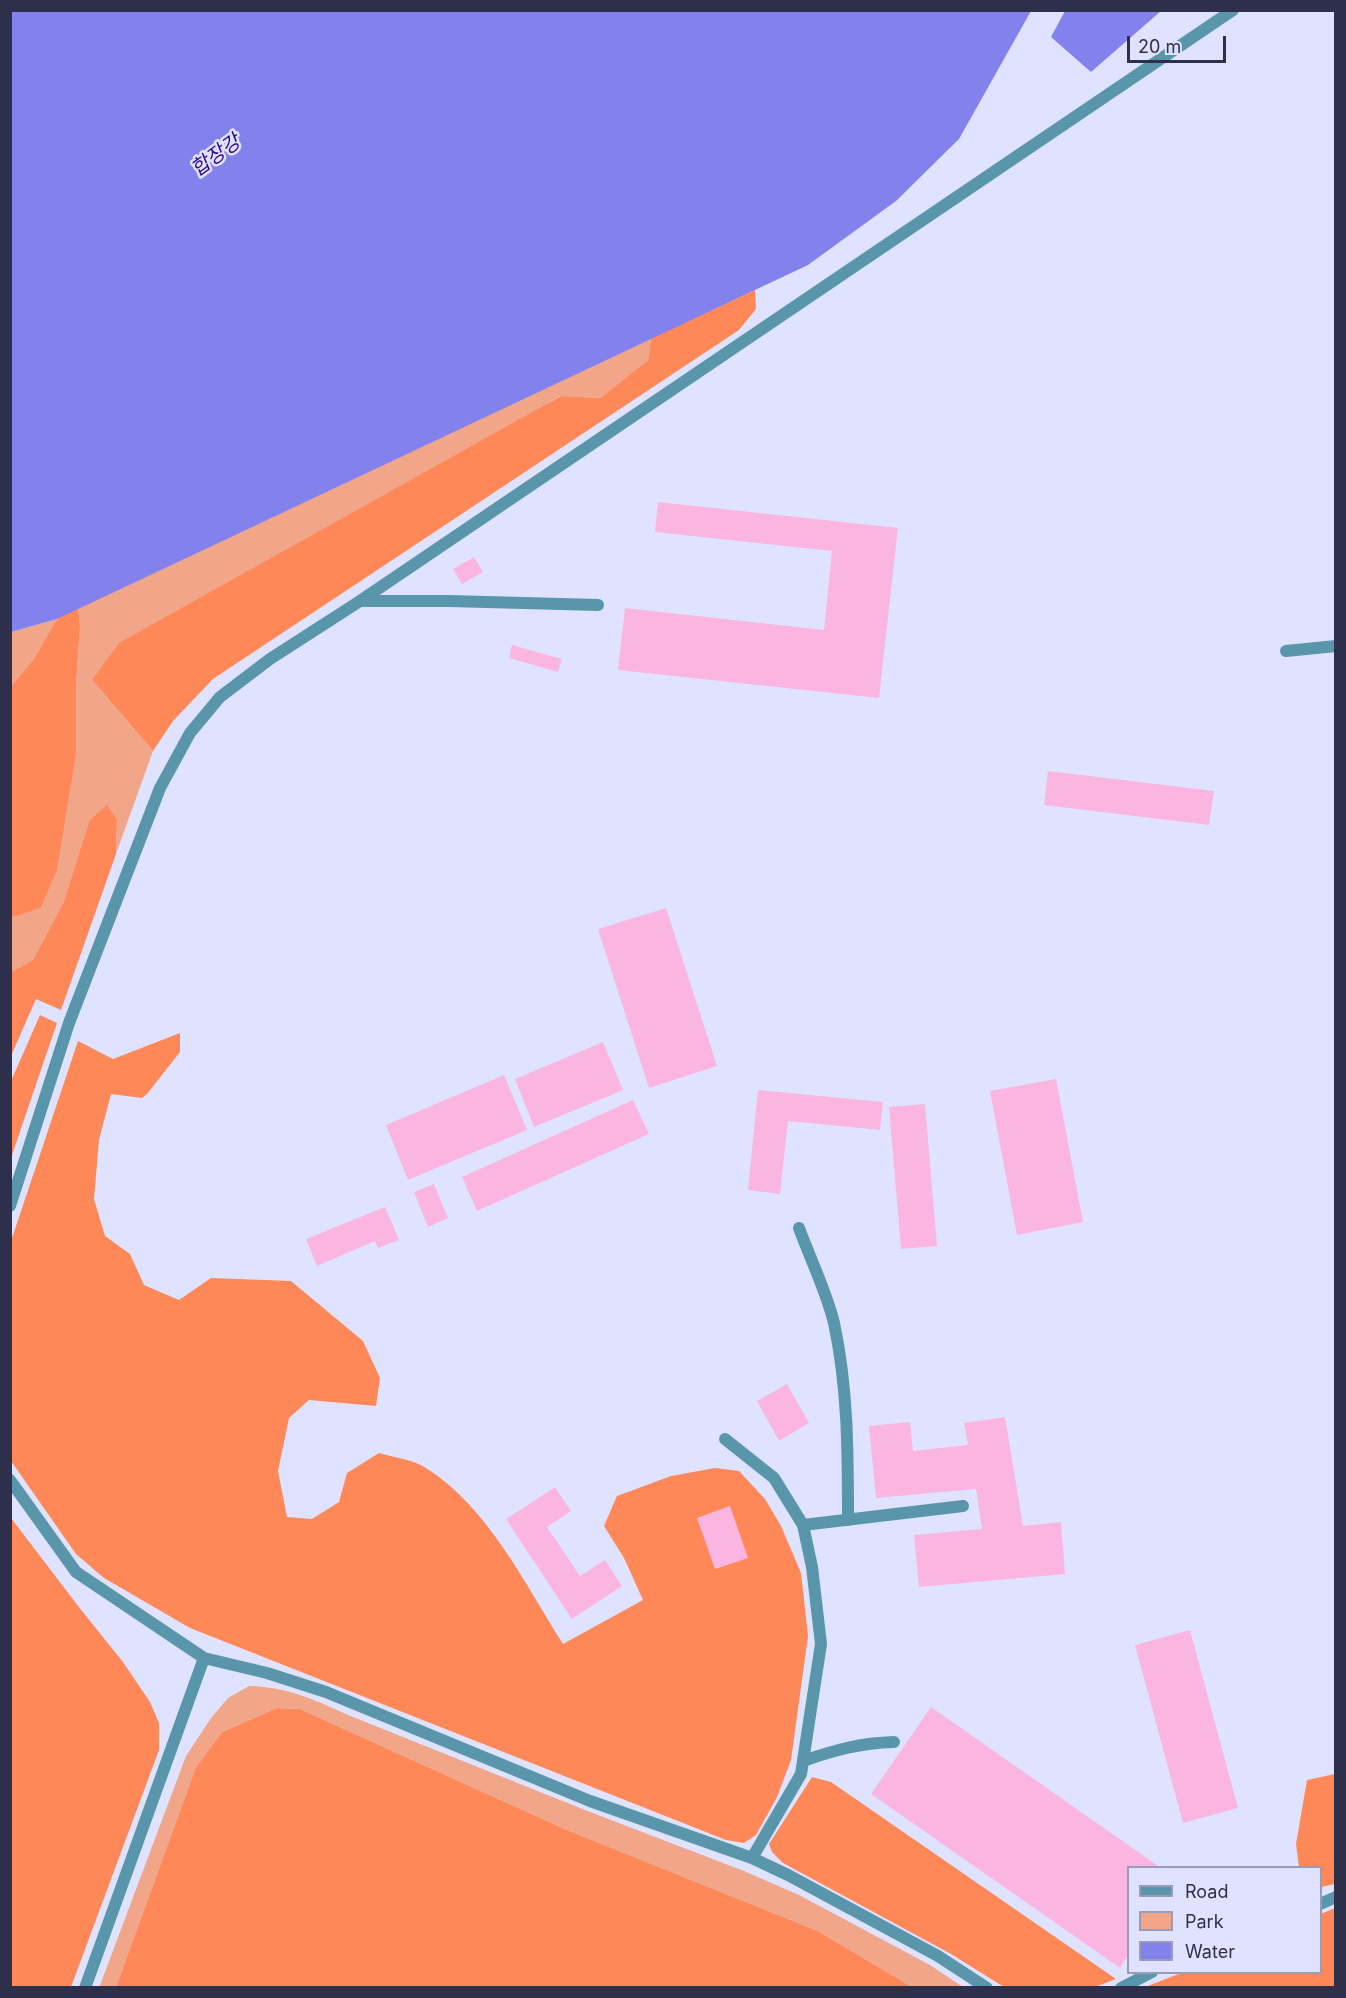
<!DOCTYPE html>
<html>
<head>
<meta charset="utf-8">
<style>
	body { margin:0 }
	#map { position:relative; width:1346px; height:1998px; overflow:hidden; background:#e0e3ff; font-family:Inter,sans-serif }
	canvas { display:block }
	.frame { position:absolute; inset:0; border:12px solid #2e2f4a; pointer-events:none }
	.legend { position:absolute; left:1127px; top:1866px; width:195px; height:108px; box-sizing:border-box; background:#e0e3ff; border:2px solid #999bb7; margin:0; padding:8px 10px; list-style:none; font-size:18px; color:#2e2f4a }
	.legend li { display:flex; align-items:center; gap:12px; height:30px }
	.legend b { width:30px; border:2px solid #999bb7 }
	.scale { position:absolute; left:1127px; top:36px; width:99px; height:27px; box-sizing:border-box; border:3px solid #2e2f4a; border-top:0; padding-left:8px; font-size:18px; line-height:21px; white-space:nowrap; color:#2e2f4a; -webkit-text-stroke:4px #e0e3ff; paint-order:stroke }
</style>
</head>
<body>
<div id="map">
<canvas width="1346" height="1998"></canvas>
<div class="frame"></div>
<ul class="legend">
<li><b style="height:8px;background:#5996ab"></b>Road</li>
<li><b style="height:16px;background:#f1a689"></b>Park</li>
<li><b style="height:16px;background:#8382ed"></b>Water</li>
</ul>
<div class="scale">20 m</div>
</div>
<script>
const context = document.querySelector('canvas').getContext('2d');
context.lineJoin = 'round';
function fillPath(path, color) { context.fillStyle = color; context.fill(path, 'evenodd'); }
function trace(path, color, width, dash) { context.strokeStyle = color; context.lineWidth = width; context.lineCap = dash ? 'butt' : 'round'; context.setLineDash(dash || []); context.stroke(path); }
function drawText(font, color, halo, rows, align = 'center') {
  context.font = font + ' Inter,"Noto Sans KR",sans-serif'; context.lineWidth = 5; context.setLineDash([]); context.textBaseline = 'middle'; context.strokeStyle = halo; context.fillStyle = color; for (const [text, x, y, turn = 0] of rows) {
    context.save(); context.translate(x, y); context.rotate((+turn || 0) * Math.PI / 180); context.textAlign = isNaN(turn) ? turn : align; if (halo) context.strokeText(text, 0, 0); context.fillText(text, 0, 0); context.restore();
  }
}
const green = new Path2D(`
	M651,338l-3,22 -48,38 -40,-2 -468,284 61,71 -37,103 1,-34 -28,1 -25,80 -31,59 -20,11 -3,-2v-53h8l58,-230 4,-60 -2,-19z
	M57,619l-24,41 -22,26v-54z
	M249,1686c39,1 64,13 99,29l237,95 159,61 55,24 131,70 33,22h-51l-94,-56 -251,-101 -267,-121 -23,-1 -55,24 -26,35 -80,220 -17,1 87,-232 25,-38 17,-20z`);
const forest = new Path2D(`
	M755,290l1,19 -17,21 -526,349 -40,42 -20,30 -61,-71 27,-37 442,-247 39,2 48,-38 3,-22z
	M78,607l2,19 -4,60v67l-19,117 -16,37 -23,9h-7v-230l22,-26 24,-41z
	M107,805l10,15 -1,34 -55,156 -25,-11 -25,57v-87l2,2 20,-11 31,-59 25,-80z
	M40,1015l17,8 -46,135v-77z
	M180,1033v19l-33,42 -5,4 -31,-4 -12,46 -5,59 11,37 25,18 14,31 35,15 32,-22 80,3 72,60 17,37 -4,28 -67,-6 -20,18 -11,53 9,46 25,2 27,-17 8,-29 32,-20c14,4 35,7 47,15 62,39 99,116 137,176l80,-44 -19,-42 -20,-32 13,-30 54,-20 44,-8 24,3 26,28 16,27 20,47 7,63 -17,124 -14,37 -21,38 -12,8 -18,-3 -536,-212 -86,-50 -28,-24 -65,-93v-220l67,-200 35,18z
	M11,1518l71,93 41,51 27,40 9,21v27l-88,237h-60z
	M277,1708l23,1 267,121 251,101 94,56h-796l80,-220 26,-35z
	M1335,1774v110l-14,3 -1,-19 -21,-1 -3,-23 11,-64z
	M812,1777l19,5 285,197 -21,8h-91l-53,-33 -168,-91 -11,-11 -3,-8z
	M1335,1908v79h-190l36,-14 139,-1 1,-58z`);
const water = new Path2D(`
	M11,10h1020v1l-72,128 -63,62 -88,64 -751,354 -46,13z
	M1065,11v-1l96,1 -70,61 -40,-35z`);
const building = new Path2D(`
	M658,502l240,26 -19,170 -261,-28 7,-62 199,22 8,-79 -177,-19z
	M474,557l9,15 -21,12 -9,-15z
	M512,645l50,14 -4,13 -49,-14z
	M1048,771l166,20 -5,34 -165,-20z
	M666,908l51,158 -68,22 -51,-159z
	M603,1042l20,48 -89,37 -19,-48z
	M504,1075l23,55 -119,50 -22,-55z
	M1056,1079l27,143 -66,13 -27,-144z
	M758,1090l125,12 -3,28 -92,-9 -8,73 -32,-4z
	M633,1100l16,34 -172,77 -15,-34z
	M925,1104l12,142 -36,3 -12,-142z
	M434,1184l14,34 -20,9 -14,-35z
	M385,1207l14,33 -21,8 -3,-7 -58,25 -11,-27z
	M787,1384l22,39 -30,18 -22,-40z
	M1005,1417l18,109 38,-4 4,52 -146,13 -5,-52 68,-6 -6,-40 -100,9 -7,-72 41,-4 3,29 55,-6 -4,-22z
	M555,1487l16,24 -24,16 33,49 25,-16 17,26 -50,33 -66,-100z
	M730,1506l18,52 -33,11 -18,-51z
	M1190,1630l48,178 -55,15 -48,-178z
	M931,1707l230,161h-33v87l-8,13 -249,-174z`);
const service = new Path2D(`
	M361,601h88l149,4
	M10,1206l59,-183 91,-235 30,-55 30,-36 50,-38 90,-58 873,-591
	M799,1228c11,30 28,65 35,95 14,65 14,130 14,197
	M725,1439l49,39 29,47 9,42 9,77 -20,130 -49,84
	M10,1480l66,92 128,86 63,15 59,19 264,109 162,57 36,17 150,81 49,32
	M803,1525l160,-19
	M803,1761c32,-11 57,-18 91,-19
	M1320,1904l16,-7
	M85,1988l119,-330
	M1121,1988l31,-16`);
const minor = new Path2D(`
	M1286,651l50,-5`);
const waterNames = [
	["합장강",216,156,-36]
];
fillPath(green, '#f1a689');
fillPath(forest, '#ff8859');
fillPath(water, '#8382ed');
fillPath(building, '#fab6e0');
trace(service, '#5996ab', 12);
trace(minor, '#5996ab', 12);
drawText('italic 20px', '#30088e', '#e0e3ff', waterNames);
</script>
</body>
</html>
